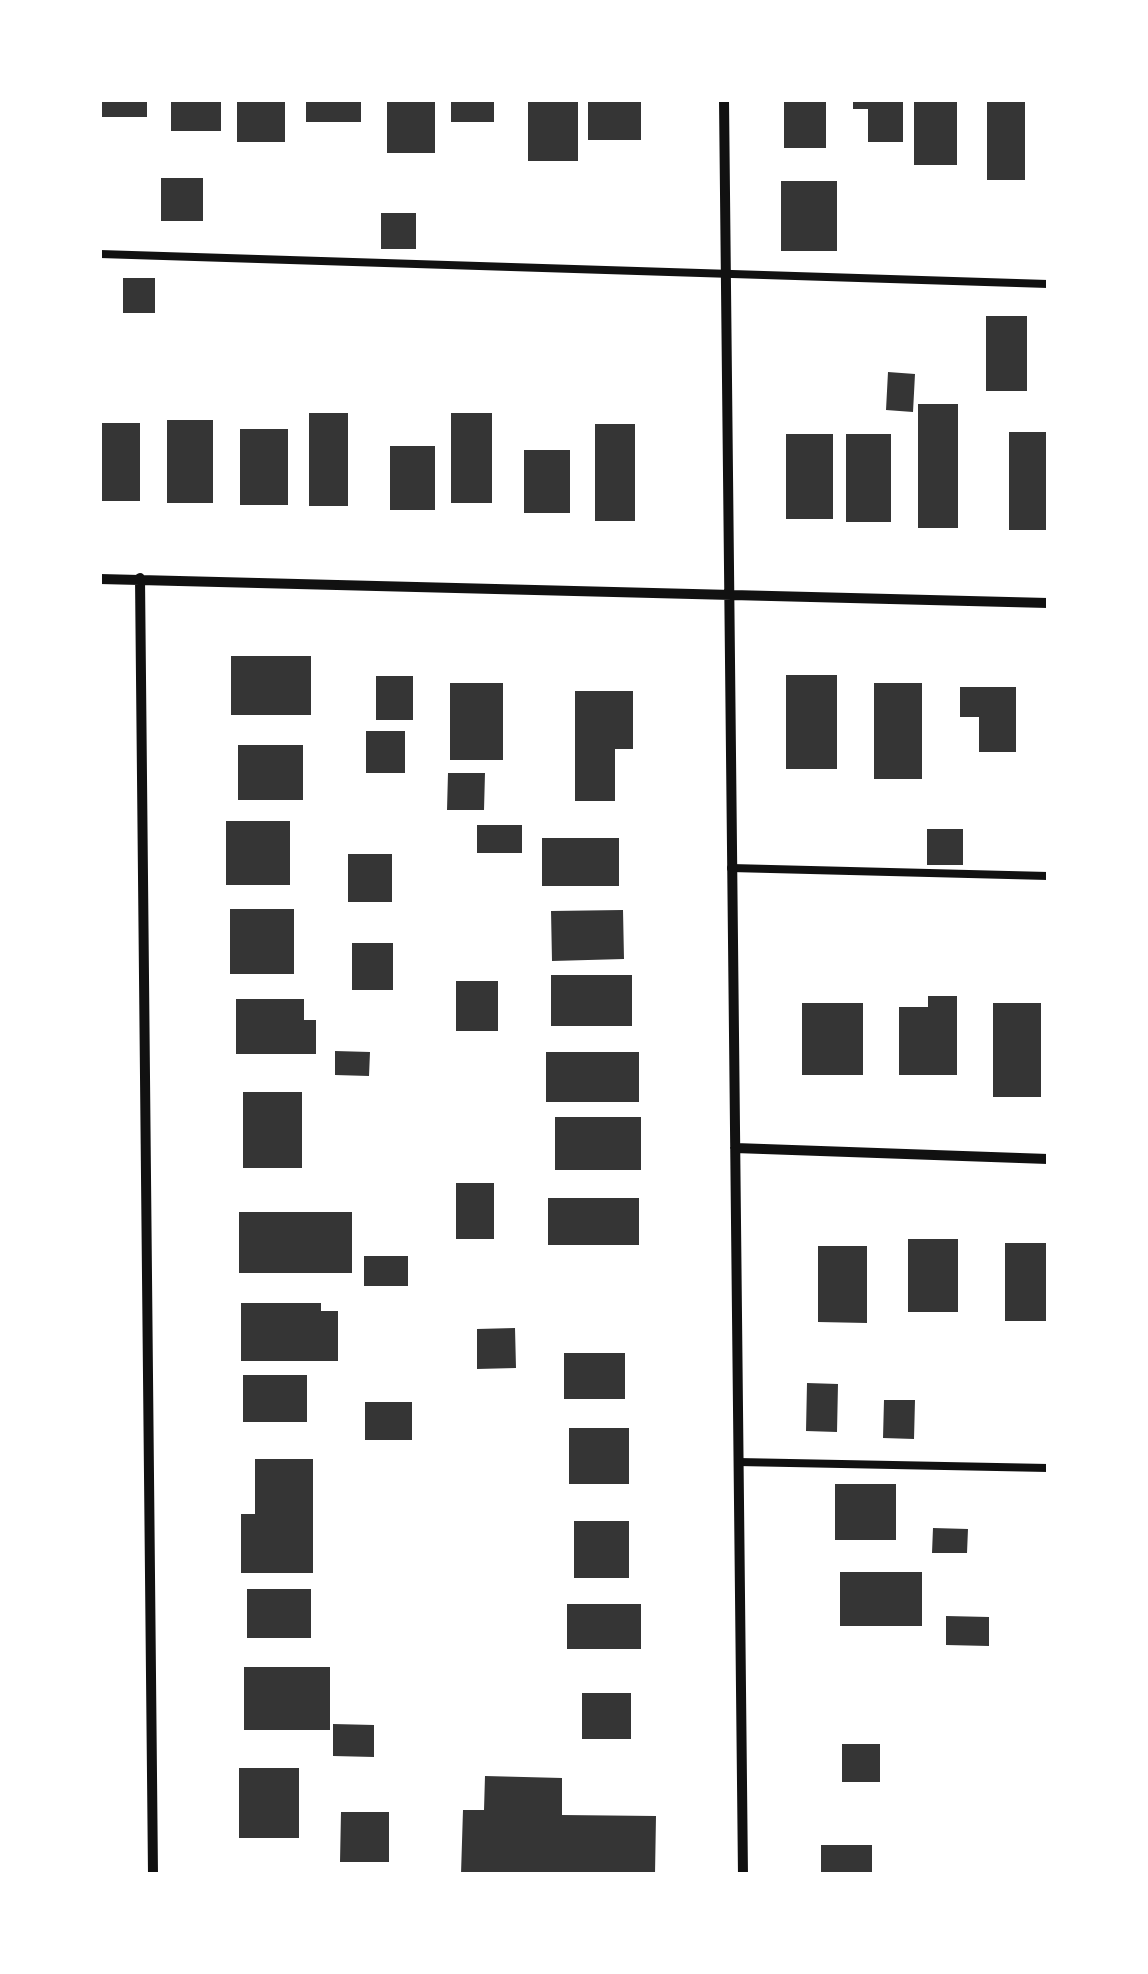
<!DOCTYPE html>
<html>
<head>
<meta charset="utf-8">
<style>
	body { margin:0 }
	#map { position:relative; width:1148px; height:1974px; overflow:hidden; background:#fff; font-family:Ubuntu,sans-serif }
	canvas { display:block }
	.frame { position:absolute; inset:0; border:102px solid #fff; pointer-events:none }
</style>
</head>
<body>
<div id="map">
<canvas width="1148" height="1974"></canvas>
<div class="frame"></div>
</div>
<script>
const context = document.querySelector('canvas').getContext('2d');
context.lineJoin = 'round';
function fillPath(path, color) { context.fillStyle = color; context.fill(path, 'evenodd'); }
function trace(path, color, width, dash) { context.strokeStyle = color; context.lineWidth = width; context.lineCap = dash ? 'butt' : 'round'; context.setLineDash(dash || []); context.stroke(path); }
const building = new Path2D(`
	M100,100h47v17h-47z
	M171,100h50v31h-50z
	M237,100h48v42h-48z
	M306,100h55v22h-55z
	M387,100h48v53h-48z
	M451,100h43v22h-43z
	M528,100h50v61h-50z
	M588,100h53v40h-53z
	M784,100h42v48h-42z
	M853,100h50v42h-35v-33h-15z
	M914,100h43v65h-43z
	M987,100h38v80h-38z
	M161,178h42v43h-42z
	M781,181h56v70h-56z
	M381,213h35v36h-35z
	M123,278h32v35h-32z
	M986,316h41v75h-41z
	M888,372l27,2 -2,38 -27,-2z
	M918,404h40v124h-40z
	M309,413h39v93h-39z
	M451,413h41v90h-41z
	M167,420h46v83h-46z
	M100,423h40v78h-40z
	M595,424h40v97h-40z
	M240,429h48v76h-48z
	M1009,432h39v98h-39z
	M786,434h47v85h-47z
	M846,434h45v88h-45z
	M390,446h45v64h-45z
	M524,450h46v63h-46z
	M231,656h80v59h-80z
	M786,675h51v94h-51z
	M376,676h37v44h-37z
	M450,683h53v77h-53z
	M874,683h48v96h-48z
	M960,687h56v65h-37v-35h-19z
	M575,691h58v58h-18v52h-40z
	M366,731h39v42h-39z
	M238,745h65v55h-65z
	M448,773h37l-1,37h-37z
	M226,821h64v64h-64z
	M477,825h45v28h-45z
	M927,829h36v36h-36z
	M542,838h77v48h-77z
	M348,854h44v48h-44z
	M230,909h64v65h-64z
	M623,910l1,49 -72,2 -1,-50z
	M352,943h41v47h-41z
	M551,975h81v51h-81z
	M456,981h42v50h-42z
	M928,996h29v79h-58v-68h29z
	M236,999h68v21h12v34h-80z
	M802,1003h61v72h-61z
	M993,1003h48v94h-48z
	M335,1051l35,1 -1,24 -34,-1z
	M546,1052h93v50h-93z
	M243,1092h59v76h-59z
	M555,1117h86v53h-86z
	M456,1183h38v56h-38z
	M548,1198h91v47h-91z
	M239,1212h113v61h-113z
	M908,1239h50v73h-50z
	M1005,1243h43v78h-43z
	M818,1246h49v77l-49,-1z
	M364,1256h44v30h-44z
	M241,1303h80v8h17v50h-97z
	M515,1328l1,40 -39,1v-40z
	M564,1353h61v46h-61z
	M243,1375h64v47h-64z
	M807,1383l31,1 -1,48 -31,-1z
	M884,1400h31l-1,39 -31,-1z
	M365,1402h47v38h-47z
	M569,1428h60v56h-60z
	M255,1459h58v114h-72v-59h14z
	M835,1484h61v56h-61z
	M574,1521h55v57h-55z
	M933,1528l35,1 -1,24h-35z
	M840,1572h82v54h-82z
	M247,1589h64v49h-64z
	M567,1604h74v45h-74z
	M946,1616l43,1v29l-43,-1z
	M244,1667h86v63h-86z
	M582,1693h49v46h-49z
	M333,1724l41,1v32l-41,-1z
	M842,1744h38v38h-38z
	M239,1768h60v70h-60z
	M485,1776l77,2v37l94,1 -1,58h-194l2,-64h21z
	M341,1812h48v50h-49z
	M821,1845h51v29h-51z`);
const service = new Path2D(`
	M100,254l948,30
	M731,868l317,8
	M738,1462l310,6`);
const minor = new Path2D(`
	M724,100l19,1774
	M140,578l13,1296
	M100,579l948,24
	M735,1148l313,11`);
fillPath(building, '#353535');
trace(service, '#111', 8);
trace(minor, '#111', 10);
</script>
</body>
</html>
